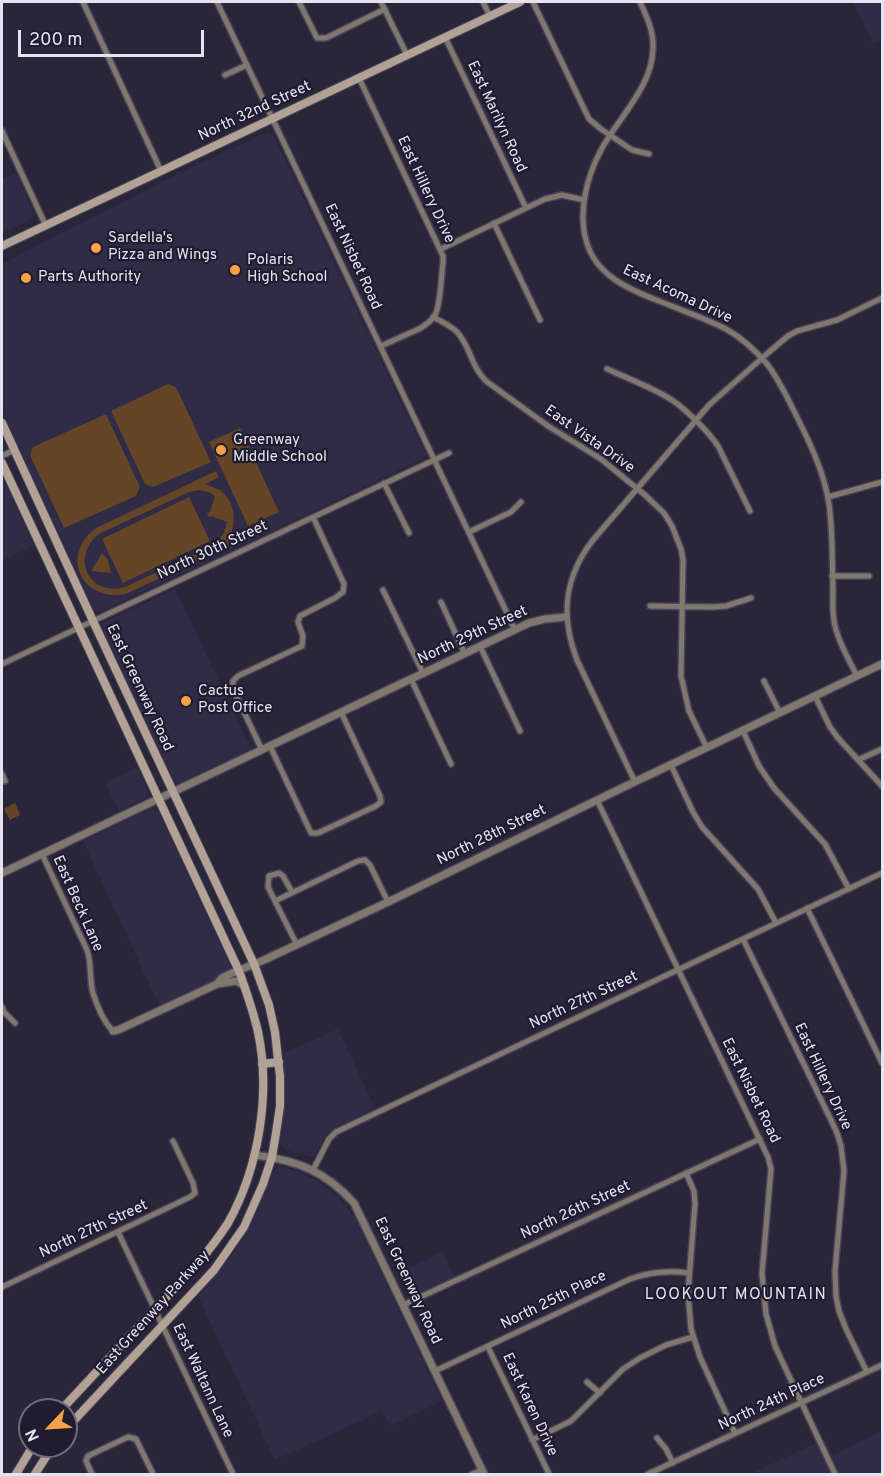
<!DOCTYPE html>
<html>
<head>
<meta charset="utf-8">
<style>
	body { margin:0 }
	#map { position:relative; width:884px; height:1476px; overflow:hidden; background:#2a263a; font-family:Overpass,sans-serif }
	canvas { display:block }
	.frame { position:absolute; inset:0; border:3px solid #e4e3f0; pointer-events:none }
	.north { position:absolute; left:18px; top:1398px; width:60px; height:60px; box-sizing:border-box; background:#201c30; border:2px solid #6e6c7d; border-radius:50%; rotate:245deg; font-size:16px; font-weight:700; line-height:24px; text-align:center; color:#e4e3f0 }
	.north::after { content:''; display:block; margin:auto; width:21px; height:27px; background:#f6a248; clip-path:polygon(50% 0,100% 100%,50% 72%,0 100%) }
	.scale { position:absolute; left:18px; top:30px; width:186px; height:27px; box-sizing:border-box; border:3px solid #e4e3f0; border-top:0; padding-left:8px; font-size:18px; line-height:21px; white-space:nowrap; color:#e4e3f0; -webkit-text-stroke:4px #201c30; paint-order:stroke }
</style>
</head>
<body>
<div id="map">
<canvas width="884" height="1476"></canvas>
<div class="frame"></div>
<div class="north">N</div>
<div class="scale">200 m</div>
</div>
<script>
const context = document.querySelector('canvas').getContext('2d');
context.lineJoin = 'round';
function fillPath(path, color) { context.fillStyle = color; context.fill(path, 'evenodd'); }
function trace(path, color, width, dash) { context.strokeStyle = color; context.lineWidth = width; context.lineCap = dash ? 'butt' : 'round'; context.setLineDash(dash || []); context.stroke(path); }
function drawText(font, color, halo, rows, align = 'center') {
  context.font = font + ' Overpass,sans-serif'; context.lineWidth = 4.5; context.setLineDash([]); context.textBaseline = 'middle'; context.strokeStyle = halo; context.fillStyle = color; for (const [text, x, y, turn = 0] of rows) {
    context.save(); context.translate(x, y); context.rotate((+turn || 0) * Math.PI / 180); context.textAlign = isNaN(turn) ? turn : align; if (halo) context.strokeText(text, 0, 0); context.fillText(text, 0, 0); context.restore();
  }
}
const built = new Path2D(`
	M853,2h29v38l-9,4z
	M268,132l6,4 152,319 -3,4 -321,152h-6l-3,-3 -75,-160 -16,-38v-146l169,-87z
	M16,173l18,41 -3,5 -29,14v-54z
	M2,474l32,71 -32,16z
	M175,589l76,160 -72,34h-3l-3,-3 -71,-152 2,-6z
	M138,767l10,22 -1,7 -2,2 -26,13 -14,-29z
	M154,809l5,4 71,151v3l-4,7 -66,33 -77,-166 65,-31z
	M338,1029l37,79 -45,22 -4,5 -11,19 -3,3 -26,-7 -5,-5 -1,-3 5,-41 -2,-47z
	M282,1167l17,5 20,10 18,14 9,10 9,12 87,183 -52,25 -8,-15 -107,49 -77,-164 6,-6 34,-43 13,-23 21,-51 6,-5z
	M443,1252l12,25 -42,18 -5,-1 -10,-21z
	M882,1431v43h-132l75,-35 7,16z`);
const green = new Path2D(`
	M168,384l8,3 35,75 -58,25 -8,-3 -34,-73z
	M106,414l34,73 -4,9 -72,32 -34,-73 3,-8z
	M240,428l39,84 -31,14 -39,-84z
	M216,471l3,6 -13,7c4,2 9,4 14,6 15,11 17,31 10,46l18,-7 3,6 -125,59c-46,9 -67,-42 -28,-67zM200,490l8,2 7,4 -5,16 -3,1 2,4 3,-1 15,6c-2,11 -6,17 -15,24l-87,41c-36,10 -55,-30 -26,-53l90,-42z
	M189,497l21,44 -87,42 -21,-44z
	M102,553l6,7 3,13 -20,-2z
	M15,803l5,12 -10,5 -6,-11z`);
const minor = new Path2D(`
	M83,2l78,169
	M217,2l298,628
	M299,2l18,36h9l59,-29
	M381,2l26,53
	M483,2l7,14
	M533,2l56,117 12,10 31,21 17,4
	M640,2c7,15 14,30 13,47 -1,27 -16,47 -31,69 -8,11 -16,22 -22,34 -13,25 -22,60 -14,88 9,35 42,49 73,61 22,9 45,17 67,28 16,9 29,21 41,35 11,14 19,31 27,47 15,30 30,60 35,93 4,29 3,57 4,86 0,12 -1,25 2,36 4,17 14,34 22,50
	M445,37l81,171
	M225,75l22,-10
	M359,78l84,178v7c-2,13 -2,41 -8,52 -3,6 -9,9 -14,13l-40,18
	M2,131l44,95
	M494,223l46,97
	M441,249l104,-50 17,-4 22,5
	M433,317c8,4 18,9 24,15 13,13 14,35 29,49l62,45 53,33 44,36 19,18 8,13 9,23 2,11 -2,116 8,35 18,37
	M607,369c20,9 41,17 60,28 15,8 42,35 51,49l32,65
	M2,456l12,-6
	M384,483l25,50
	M828,497l54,-15
	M469,532l42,-20 10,-10
	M832,576h37
	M383,590l40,83
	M441,602l24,52
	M650,606l64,1 12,-1 25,-8
	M480,646l40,85
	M2,664l447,-211
	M411,679l40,85
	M764,681l16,32
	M815,696l15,31 8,11 44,48
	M743,731l16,35 15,22 51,56 24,45
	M270,746l41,87h7l58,-27 5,-4 -1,-6 -39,-84
	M262,750l-29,-61v-8l5,-5 64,-30 1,-10 -5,-14 2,-6 35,-18 8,-6 1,-8 -31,-67
	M858,760l24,-11
	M671,765l22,47 9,15 56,62 18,34
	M2,774l3,7
	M635,782l-58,-122c-17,-44 -13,-83 16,-120l116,-135 60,-53 19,-16 9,-5 40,-11 45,-22
	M597,800l171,357 3,12 -9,105 4,40 9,32 60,128
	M42,854l45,96c5,14 2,29 6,43 4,13 11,29 20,38
	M292,892l-9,-16 -4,-3 -10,3 -1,11 29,58
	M275,901l83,-40 7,-1 5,5 18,37
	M807,908l75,155
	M743,939l87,179 7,15 4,13 3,25 -9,100 1,25 3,15 7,18 21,43
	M2,1007l2,5 11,11
	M313,1170l16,-31 7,-7 546,-259
	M686,1173l8,18 1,13 -7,89 3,36 9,28 35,76
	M118,1232l115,242
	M2,1287l188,-90 5,-4 -2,-10 -20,-42
	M403,1305l357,-166
	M488,1347l61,127
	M435,1371l195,-92c20,-7 38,-9 59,-6
	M587,1382l13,11
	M657,1438l9,11 7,14
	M532,1440l39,-19 52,-52 17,-11 26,-13 27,-8
	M92,1474l-6,-13 2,-5 40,-19 8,2 17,35
	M472,1474l10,-4
	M648,1474l234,-109`);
const tertiary = new Path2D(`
	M2,873l527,-250 16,-4 21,-2
	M217,984l5,-6 8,-4 34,-14 124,-58 238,-116 256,-122
	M113,1031l5,-1 99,-46 19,-3 8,4
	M254,1155c43,5 71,16 100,48l130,271`);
const secondary = new Path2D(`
	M2,246l518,-244
	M2,423l91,198 161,343 15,41 6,27 5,45v29l-4,27 -4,24 -9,27 -19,43 -30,43 -148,159
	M2,463l237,508c7,20 14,39 19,61 13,61 1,136 -30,191 -9,14 -19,27 -30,40l-137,147
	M262,1064l17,-2
	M16,1474l17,-28
	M35,1474l18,-28`);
const markers = [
	[96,248,6,"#f6a248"],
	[235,270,6,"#f6a248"],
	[26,278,6,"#f6a248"],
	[221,450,6,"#f6a248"],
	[186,701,6,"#f6a248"]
];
const streetNames = [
	["North 32nd Street",255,112,-25],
	["East Marilyn Road",496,117,65],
	["East Hillery Drive",425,190,65],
	["East Nisbet Road",352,257,65],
	["East Acoma Drive",677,295,25],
	["East Vista Drive",589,440,35],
	["North 30th Street",213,551,-25],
	["North 29th Street",473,636,-25],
	["East Greenway Road",139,688,65],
	["North 28th Street",492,836,-26],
	["East Beck Lane",77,904,66],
	["North 27th Street",584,1001,-25],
	["East Hillery Drive",822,1077,65],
	["East Nisbet Road",750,1091,64],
	["North 26th Street",576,1211,-25],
	["North 27th Street",94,1230,-25],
	["East Greenway Road",407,1281,65],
	["North 25th Place",554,1301,-26],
	["East Greenway Parkway",154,1313,-48],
	["East Waltann Lane",202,1381,65],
	["North 24th Place",772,1403,-25],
	["East Karen Drive",529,1405,65]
];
const poiNames = [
	["Sardella's",108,239],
	["Pizza and Wings",108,256],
	["Polaris",247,261],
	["High School",247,278],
	["Parts Authority",38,278],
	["Greenway",233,441],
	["Middle School",233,458],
	["Cactus",198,692],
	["Post Office",198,709]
];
const neighbourhoodNames = [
	["LOOKOUT MOUNTAIN",736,1296]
];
fillPath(built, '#302b46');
fillPath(green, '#644526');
trace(minor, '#484457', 8);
trace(tertiary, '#484457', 10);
trace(secondary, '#484457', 10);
trace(minor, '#80776e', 5);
trace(tertiary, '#80776e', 7);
trace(secondary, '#b1a295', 8);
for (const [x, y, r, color] of markers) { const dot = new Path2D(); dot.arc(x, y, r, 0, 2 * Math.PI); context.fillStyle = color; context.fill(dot); trace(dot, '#201c30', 2); }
drawText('15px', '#e4e3f0', '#201c30', streetNames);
drawText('15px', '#e4e3f0', '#201c30', poiNames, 'left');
context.letterSpacing = '1.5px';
drawText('16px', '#e4e3f0', '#201c30', neighbourhoodNames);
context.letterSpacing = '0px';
</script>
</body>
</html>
